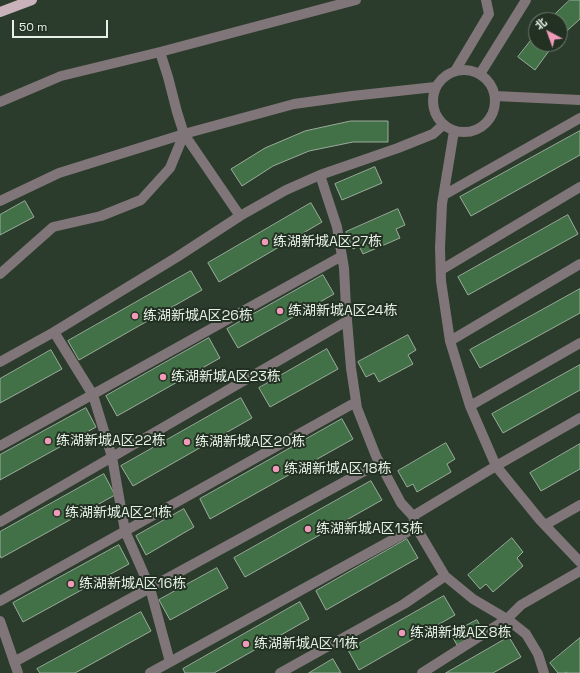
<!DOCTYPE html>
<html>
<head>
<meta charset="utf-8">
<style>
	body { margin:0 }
	#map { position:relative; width:580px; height:673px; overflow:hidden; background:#2b3b2c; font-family:"Space Grotesk","Noto Sans SC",sans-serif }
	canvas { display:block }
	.north { position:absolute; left:528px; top:12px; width:40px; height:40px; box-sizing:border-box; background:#223122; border:1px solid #707d70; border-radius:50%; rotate:319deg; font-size:11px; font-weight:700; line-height:16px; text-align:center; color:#e6f0e6 }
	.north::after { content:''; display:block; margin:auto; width:14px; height:18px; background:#ef9ab8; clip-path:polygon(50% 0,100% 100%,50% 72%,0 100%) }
	.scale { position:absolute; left:12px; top:20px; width:96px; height:18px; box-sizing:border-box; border:2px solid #e6f0e6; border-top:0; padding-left:5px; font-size:12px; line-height:14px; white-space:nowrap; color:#e6f0e6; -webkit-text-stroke:3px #223122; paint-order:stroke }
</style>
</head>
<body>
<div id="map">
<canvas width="580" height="673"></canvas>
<div class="north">北</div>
<div class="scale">50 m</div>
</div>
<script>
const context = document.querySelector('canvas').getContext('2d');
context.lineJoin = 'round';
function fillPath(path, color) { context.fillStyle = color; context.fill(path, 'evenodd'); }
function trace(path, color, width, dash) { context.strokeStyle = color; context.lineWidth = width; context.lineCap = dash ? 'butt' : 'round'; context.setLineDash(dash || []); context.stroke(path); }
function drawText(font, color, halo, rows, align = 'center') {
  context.font = font + ' "Space Grotesk","Noto Sans SC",sans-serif'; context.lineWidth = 4; context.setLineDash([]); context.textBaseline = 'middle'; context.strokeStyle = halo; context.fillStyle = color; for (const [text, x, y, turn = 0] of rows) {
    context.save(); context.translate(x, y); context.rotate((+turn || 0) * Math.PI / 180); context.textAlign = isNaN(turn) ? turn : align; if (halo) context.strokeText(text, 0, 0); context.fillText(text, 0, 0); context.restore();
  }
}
const building = new Path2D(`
	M570,0h10v19l-20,18v-17h-11z
	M536,34v10h18l-19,26 -17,-13z
	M351,121h37v21h-35l-44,9 -36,15 -31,20 -11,-17 34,-21 40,-17z
	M580,131v24l-109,61 -11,-19z
	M375,167l7,16 -40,17 -7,-16z
	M25,201l9,16 -34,18v-20z
	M311,203l11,19 -103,60 -11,-19z
	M398,209l7,16 -9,4 4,9 -37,16 -4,-8 -6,3 -7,-17z
	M568,215l10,19 -110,61 -10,-18z
	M191,271l11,19 -123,70 -11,-19z
	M323,275l11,19 -96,54 -11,-19z
	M580,289v24l-100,55 -10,-18z
	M408,335l8,15 -8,5 5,9 -34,18 -5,-9 -8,4 -8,-15z
	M209,338l11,20 -103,58 -11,-20z
	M327,349l11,20 -68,38 -11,-19z
	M51,350l11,19 -62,34v-24z
	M580,365v25l-77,43 -11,-19z
	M241,398l11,20 -119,68 -12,-20z
	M86,408l10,19 -96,53v-25z
	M342,419l11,20 -143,80 -10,-20z
	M446,443l9,16 -8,5 4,8 -34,20 -4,-8 -6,3 -9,-16z
	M580,444v25l-39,22 -11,-18z
	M104,474l11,21 -114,63 -1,-3v-23z
	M371,481l11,19 -137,77 -11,-19z
	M184,509l10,18 -48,28 -10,-19z
	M512,538l11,14 -6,6 6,8 -30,26 -7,-8 -6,5 -12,-14z
	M407,539l11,19 -92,52 -10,-19z
	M119,545l10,19 -106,58 -10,-19z
	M217,568l11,20 -58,32 -11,-20z
	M444,596l11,19 -96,55 -11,-20z
	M300,602l9,17 -95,54h-29l-2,-4z
	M141,612l10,19 -76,42h-35l-3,-4z
	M477,620l6,11 -26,14 -6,-11z
	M509,637l12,20 -28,16h-47z
	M580,638v35h-12l-2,-1 -1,1h-7l-8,-10z
	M333,659l8,14h-32z`);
const minor = new Path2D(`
	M160,52l8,25 9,35 7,22 56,82
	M433 101a31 31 0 1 1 62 0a31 31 0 1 1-62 0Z
	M455,71l34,-57 -3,-14
	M480,74l46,-74
	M495,96l85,4
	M0,102l61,-26 99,-24 196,-52
	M454,131l-12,73 -2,44 1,33 9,60 20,65 26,60 44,54 40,42
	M320,175l17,52 7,41 2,40 5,60 6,40 19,48 25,47 12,13 3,11 29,49 28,23 34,20 19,15 12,20 6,19
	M444,195l136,-77
	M0,201l59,-28 125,-39 110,-30 58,-8 83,-9
	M441,270l139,-83
	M0,274l53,-47 48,-11 40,-16 29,-32 14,-34
	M54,332l39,63 19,62 13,74 25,57 20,74
	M450,341l130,-77
	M0,362l54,-30 123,-75 63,-41 46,-26 34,-15 78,-27 35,-14 10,-9
	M470,406l110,-63
	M0,446l342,-190
	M413,516l83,-50 84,-48
	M0,522l347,-201
	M545,525l35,-20
	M0,601l356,-199
	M0,621l18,52
	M14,662l365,-199
	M150,673l266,-146
	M280,673l124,-69 41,-28
	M422,673l85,-54 14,-14 59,-34`);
const major = new Path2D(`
	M0,12l32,-12`);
const markers = [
	[265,242,4,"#ef9ab8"],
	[280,311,4,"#ef9ab8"],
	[135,316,4,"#ef9ab8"],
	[163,377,4,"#ef9ab8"],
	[48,441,4,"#ef9ab8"],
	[187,442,4,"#ef9ab8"],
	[276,469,4,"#ef9ab8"],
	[57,513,4,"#ef9ab8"],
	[308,529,4,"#ef9ab8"],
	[71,584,4,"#ef9ab8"],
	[402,633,4,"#ef9ab8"],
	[246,644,4,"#ef9ab8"]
];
const poiNames = [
	["练湖新城A区27栋",273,242],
	["练湖新城A区24栋",288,311],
	["练湖新城A区26栋",143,316],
	["练湖新城A区23栋",171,377],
	["练湖新城A区22栋",56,441],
	["练湖新城A区20栋",195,442],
	["练湖新城A区18栋",284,469],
	["练湖新城A区21栋",65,513],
	["练湖新城A区13栋",316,529],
	["练湖新城A区16栋",79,584],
	["练湖新城A区8栋",410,633],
	["练湖新城A区11栋",254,644]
];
fillPath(building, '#437147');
trace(building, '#9aad9b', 1);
trace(minor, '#807578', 10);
trace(major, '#c9b2b9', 10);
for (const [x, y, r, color] of markers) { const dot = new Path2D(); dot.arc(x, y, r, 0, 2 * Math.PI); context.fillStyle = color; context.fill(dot); trace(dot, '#223122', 1.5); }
drawText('14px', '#e6f0e6', '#223122', poiNames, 'left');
</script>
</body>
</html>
